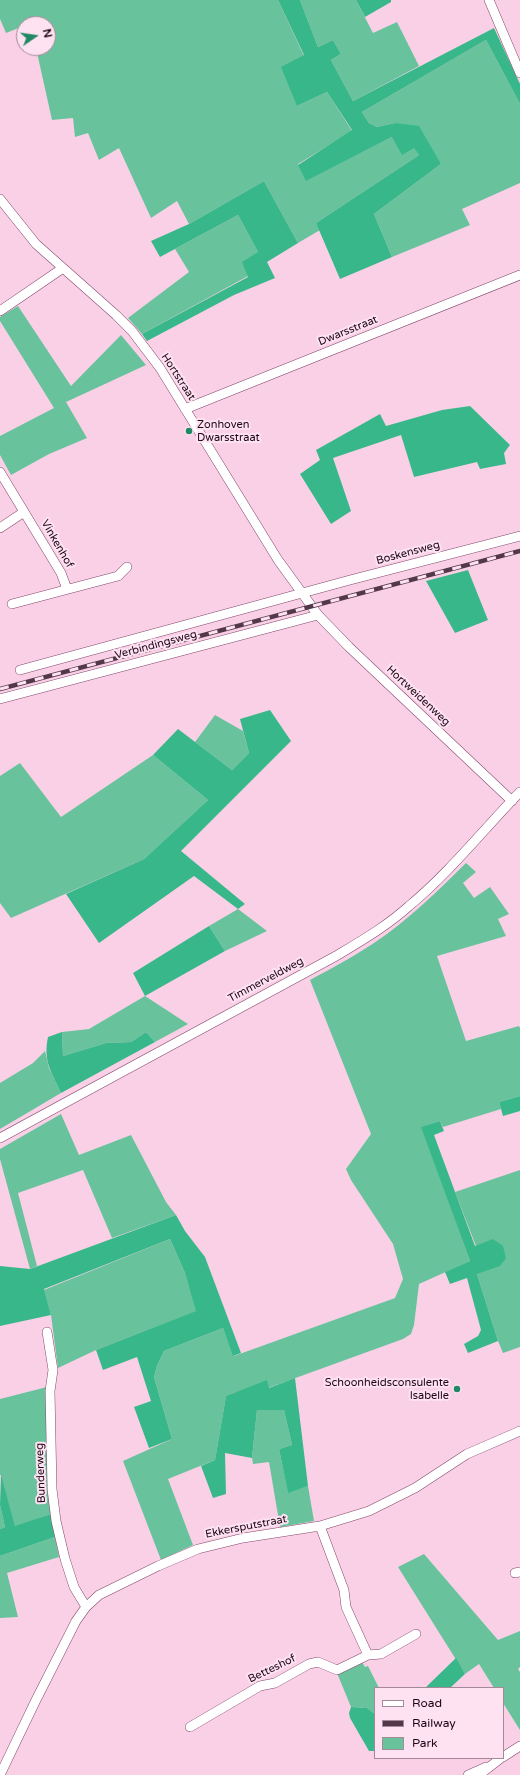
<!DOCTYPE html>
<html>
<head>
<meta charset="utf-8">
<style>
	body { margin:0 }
	#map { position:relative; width:520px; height:1775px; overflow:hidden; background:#fad0e7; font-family:"Varela Round",sans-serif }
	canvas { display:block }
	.legend { position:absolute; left:374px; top:1687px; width:130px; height:72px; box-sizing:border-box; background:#fee2f1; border:1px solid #a48a99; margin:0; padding:5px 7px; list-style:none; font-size:12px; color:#1e0716 }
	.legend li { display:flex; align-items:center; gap:8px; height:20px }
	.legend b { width:20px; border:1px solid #a48a99 }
	.north { position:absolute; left:16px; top:16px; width:40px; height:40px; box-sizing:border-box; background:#fee2f1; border:1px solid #a48a99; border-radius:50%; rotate:77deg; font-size:11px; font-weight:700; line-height:16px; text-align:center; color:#1e0716 }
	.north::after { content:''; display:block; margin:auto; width:14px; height:18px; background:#208864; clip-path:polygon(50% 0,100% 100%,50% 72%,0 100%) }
</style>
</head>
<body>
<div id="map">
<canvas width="520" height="1775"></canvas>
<ul class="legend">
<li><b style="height:5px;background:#fff"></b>Road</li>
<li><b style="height:5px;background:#533849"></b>Railway</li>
<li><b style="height:11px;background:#68c39d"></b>Park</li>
</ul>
<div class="north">N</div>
</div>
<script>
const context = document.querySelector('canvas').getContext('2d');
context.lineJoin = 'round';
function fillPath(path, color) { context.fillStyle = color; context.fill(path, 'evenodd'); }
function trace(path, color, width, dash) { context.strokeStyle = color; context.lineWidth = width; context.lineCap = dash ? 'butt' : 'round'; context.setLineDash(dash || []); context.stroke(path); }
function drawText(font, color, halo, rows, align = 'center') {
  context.font = font + ' "Varela Round",sans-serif'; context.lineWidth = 4; context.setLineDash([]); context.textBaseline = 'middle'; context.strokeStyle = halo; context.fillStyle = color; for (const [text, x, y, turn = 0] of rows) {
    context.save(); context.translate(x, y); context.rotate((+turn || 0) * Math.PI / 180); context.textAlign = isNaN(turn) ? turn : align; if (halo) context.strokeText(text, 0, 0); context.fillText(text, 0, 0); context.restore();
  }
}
const green = new Path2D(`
	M0,0h278l26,56 -7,50 30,-14 25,39 -54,33 9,16 85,-43 22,10 5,8 -103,68 4,7 -22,13 -34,-62 -75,43 -12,-23 -26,17 -32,-70 -20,12 -11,-27 -13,4 -2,-19 -21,2 -16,-72h12v-24h-24v2l-18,7 -6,-14z
	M300,0h56l17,33 24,-11 22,44 -66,35 -22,-41 10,-6 -8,-14 -15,7z
	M486,40l34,64v79l-58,26 8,16 -78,32 -18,-43 67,-50 -46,-41 -18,4 -8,-4 -7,-11z
	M238,215l20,37 -10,24 -106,58 -14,-16 61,-46 -14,-23z
	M18,306l53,80 50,-51 25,30 -80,37 21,36 -38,16 -38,21 -11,-20v-19l54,-28 -54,-87v-4z
	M215,715l28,16 6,22 -17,17 -37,-28z
	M153,755l55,45 -64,59 -133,59 -11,-15v-127l20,-13 41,54z
	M466,863l10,9 -13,11 11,15 16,-11 19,27 -11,5 8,17 -69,20 29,85 53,-15 1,2v68l-21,6 2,7 -58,18 -3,-6 -18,6 48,134 -51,23 -5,41 -3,9 -8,5 -135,49 -1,-7 -41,15 -11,64 -47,19 25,66 -32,15 -38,-99 49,-22 -18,-62 3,-11 7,-15 59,-23 11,28 161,-58 8,-19 -10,-35 -42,-64 -5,-11 25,-35 -61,-154c22,-12 43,-23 64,-37 34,-23 63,-51 92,-80z
	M238,909l29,22 -42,20 -16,-25z
	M145,996l43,28 -33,18 -9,-10 -15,10 -25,1 -43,13 -1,-24 27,-3z
	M45,1051l4,17 12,25 -61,36v-46l33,-20z
	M61,1114l18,41 52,-20 35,67 10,13 -64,23 -29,-68 -65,23 19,73 -7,3 -30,-110v-10z
	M520,1170v177l-17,6 -5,-12 -21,-67 -1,-28 -21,-54z
	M170,1239l15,34 12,38 -101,39 -38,18 -7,-53 -7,-25z
	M47,1387l4,127 -36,13 -14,-52h-1v-76z
	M257,1410h27l8,35 -13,4 9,43 20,-6 6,35 -34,6 -11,-65 -16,2 -1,-6z
	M0,1505l5,22 -5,2z
	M55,1537l4,20 -52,16 11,44 -18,1v-62z
	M424,1554l74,86 22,-9v36l-2,2 2,3v58l-17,-27v-15h-9l-15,-24 -14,10 -67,-107z
	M362,1662l3,5 3,-1 11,22h-4v26l-8,-6 -16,-1 -14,-34z`);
const forest = new Path2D(`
	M278,0h22l18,47 15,-7 8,14 -10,6 22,41 141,-73 26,56v20l-34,-64 -124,72 7,11 8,4 18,-4 24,3 22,38 -67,50 18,43 -52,22 -24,-56 103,-68 -5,-7 -12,7 -10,-18 -86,44 -8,-16 54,-35 -25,-38 -30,14 -16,-39 23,-12z
	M356,0h35v2l-26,15z
	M264,181l34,62 -31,19 8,16 -41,17 -87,46 -5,-7 106,-57 -6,-15 16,-10 -20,-37 -78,42 -9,-16 38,-17z
	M470,406l40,39 -6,8 2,11 -26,5 -3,-7 -63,15 -13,-42 -68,23 18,53 -20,13 -31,-50 20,-14 -4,-10 64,-36 6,12 56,-16z
	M468,570l20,50 -33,13 -29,-52z
	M270,710l21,31 -110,110 64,53 -7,5 -44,-33 -95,67 -33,-49 78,-35 64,-59 -55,-45 25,-26 54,41 17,-17 -9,-34z
	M209,926l16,25 -80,45 -12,-23z
	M62,1032l1,24 43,-13 25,-1 15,-10 9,10 -94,51c-10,-22 -18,-32 -13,-56z
	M520,1096v15l-17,5 -4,-14z
	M440,1121l4,10 -10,4 41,111 18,-7 10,7 3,12 -6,8 -23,8 21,67 -30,12 -4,-9 14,-8 3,-6 -14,-52 -17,6 -5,-12 25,-11 -49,-134z
	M176,1215l9,16 20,26 36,96 -8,3 -10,-28 -59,23 -7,15 -3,11 18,62 -23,9 -15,-41 17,-6 -14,-44 -34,13 -7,-20 100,-39 -11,-38 -15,-34 -126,50 7,26 -51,11v-60l30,3z
	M295,1378l13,108 -20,7 -9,-44 13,-4 -8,-35h-27l-5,48 -27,-5 1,41 -13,4 -12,-32 14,-6 11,-64 41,-16 2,8z
	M1,1474l14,52 36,-12 4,23 -55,19v-27l5,-2 -5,-22z
	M456,1658l9,16 -15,14h-25z
	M351,1707l16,1 8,6v37h-6l-19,-33 -1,-5z`);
const minor = new Path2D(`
	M489,0l31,73
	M0,199l36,45 80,71 16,16 28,37 118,192 40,55 31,32 163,154
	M0,311l63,-43
	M185,409l335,-134
	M0,472l61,101 6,16
	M0,528l24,-16
	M12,604l106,-28 9,-9
	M20,670l330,-90 170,-44
	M0,699l318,-84
	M0,1138l336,-182c25,-15 51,-30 73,-50 41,-34 74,-76 111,-114
	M47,1332l6,38 -3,21 2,98 4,32 9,38 9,28 12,20
	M515,1573l5,-1
	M368,1655l13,-1 35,-20
	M190,1727l70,-41 15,-3 34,-19 9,-2 19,8 31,-15 -22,-48 -2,-17 -24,-64
	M503,1757l17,-11
	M0,1775l35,-73 41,-81 10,-14 13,-12 59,-29 40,-17 45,-11 77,-12 49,-15 46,-23 52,-34 53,-23
	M468,1775l18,-8
	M479,1775l22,-17`);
const rail = new Path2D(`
	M0,689l520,-138`);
const markers = [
	[189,431,4,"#208864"],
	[457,1389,4,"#208864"]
];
const streetNames = [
	["Dwarsstraat",348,331,-22],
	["Hortstraat",178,377,57],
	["Vinkenhof",57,544,60],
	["Boskensweg",408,553,-15],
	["Verbindingsweg",156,645,-15],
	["Hortweidenweg",418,696,43],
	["Timmerveldweg",266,980,-28],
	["Bunderweg",41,1473,-92],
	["Ekkersputstraat",246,1527,-11],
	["Betteshof",272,1669,-26]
];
const poiNames = [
	["Zonhoven",197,425],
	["Dwarsstraat",197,438],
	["Schoonheidsconsulente",449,1383,"right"],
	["Isabelle",449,1396,"right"]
];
fillPath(green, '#68c39d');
fillPath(forest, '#38b88a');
trace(minor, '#83486b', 10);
trace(minor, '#fff', 9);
trace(rail, '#533849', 4.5);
trace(rail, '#fee2f1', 3, [9]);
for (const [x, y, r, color] of markers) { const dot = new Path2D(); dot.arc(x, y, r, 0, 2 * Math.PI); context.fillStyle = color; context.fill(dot); trace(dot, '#fee2f1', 1.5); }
drawText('11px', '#1e0716', '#fee2f1', streetNames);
drawText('11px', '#1e0716', '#fee2f1', poiNames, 'left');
</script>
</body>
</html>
